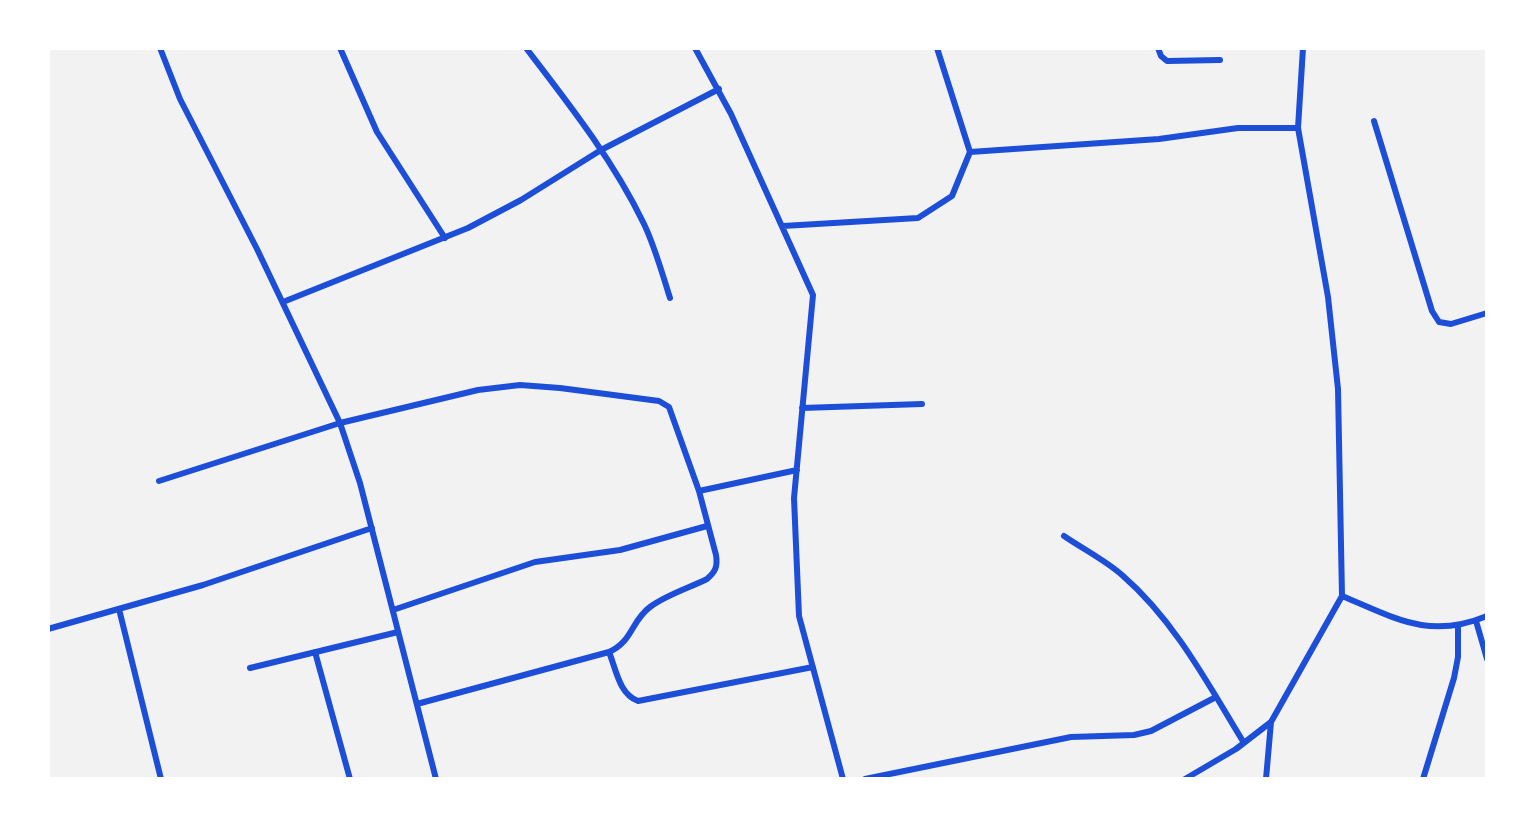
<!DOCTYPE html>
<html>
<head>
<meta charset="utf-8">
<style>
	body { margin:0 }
	#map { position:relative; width:1535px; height:827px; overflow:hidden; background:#f2f2f2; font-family:Signika,sans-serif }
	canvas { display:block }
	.frame { position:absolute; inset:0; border:50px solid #fff; pointer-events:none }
</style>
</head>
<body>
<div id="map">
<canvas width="1535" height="827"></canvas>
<div class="frame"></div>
</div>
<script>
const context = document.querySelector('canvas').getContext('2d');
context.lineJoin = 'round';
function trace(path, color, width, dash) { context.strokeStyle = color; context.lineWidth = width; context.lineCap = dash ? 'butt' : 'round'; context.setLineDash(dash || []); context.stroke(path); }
const minor = new Path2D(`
	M160,48l20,51 77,150 83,174 20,60 76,296
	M340,48l37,84 68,106
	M526,48c43,56 87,112 118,176 11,23 18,49 26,74
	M695,48l36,66 82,181 -19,203 5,118 44,163
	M937,48l33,104
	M1158,48l3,8 6,5 53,-1
	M1374,121l58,190 7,11 12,2 36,-11
	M783,226l135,-8 34,-22 18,-44 189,-13 79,-11h60
	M283,302l185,-74 53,-28 80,-50 118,-61
	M802,408l120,-4
	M159,481l181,-58 138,-33 42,-5 40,3 99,13 10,6 30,84 17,64c2,12 -1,17 -9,24 -18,9 -41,16 -57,28 -19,14 -17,34 -41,45l-192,52
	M699,491l98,-21
	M1064,536c19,13 41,24 58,39 53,46 86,109 122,168
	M1342,596c53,22 87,44 145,20
	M119,609l42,170
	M393,610l142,-48 85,-12 87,-24
	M1476,621l11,38
	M48,629l155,-44 169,-57
	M315,652l35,127
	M609,652c7,17 10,42 29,49l175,-34
	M250,668l148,-36
	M865,779l206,-42 63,-2 17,-4 65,-34
	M1185,779l51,-30 35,-27
	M1266,779l5,-57 71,-126 -4,-207 -10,-92 -30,-169 5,-80
	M1423,779l31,-101 4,-21v-32`);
trace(minor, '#1d4ed8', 6);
</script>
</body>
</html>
